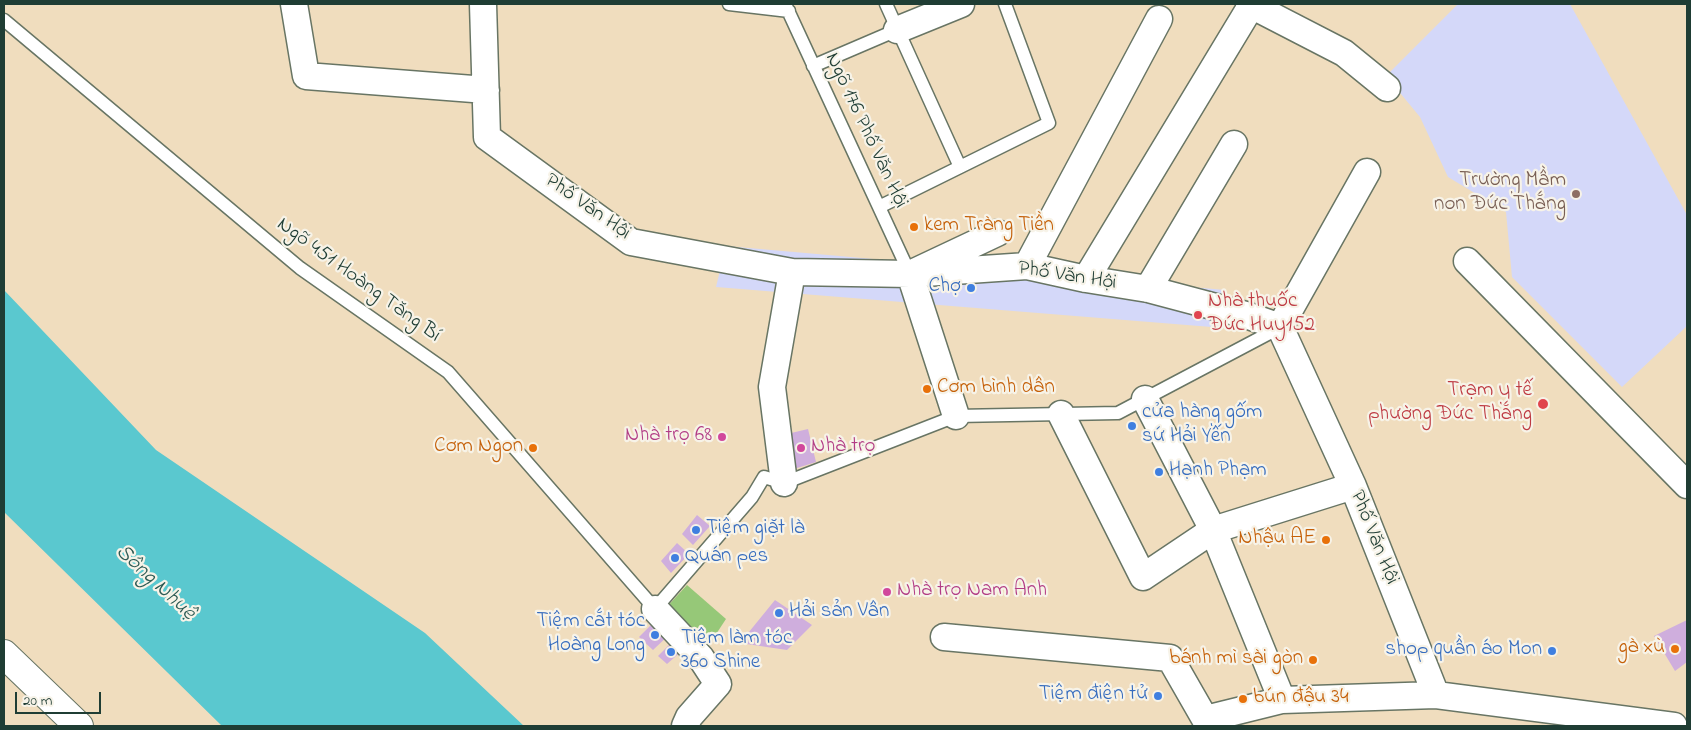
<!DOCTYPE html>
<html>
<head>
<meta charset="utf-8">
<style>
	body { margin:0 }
	#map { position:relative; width:1691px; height:730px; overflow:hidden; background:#f0ddbe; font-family:"Indie Flower",sans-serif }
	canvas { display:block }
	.frame { position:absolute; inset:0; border:5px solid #1f3d34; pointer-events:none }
	.scale { position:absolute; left:15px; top:692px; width:86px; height:22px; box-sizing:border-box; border:2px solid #1f3d34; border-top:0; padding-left:6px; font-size:15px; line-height:18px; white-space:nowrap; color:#1f3d34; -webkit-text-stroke:4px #f7f3e8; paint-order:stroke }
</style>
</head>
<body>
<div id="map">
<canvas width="1691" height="730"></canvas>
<div class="frame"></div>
<div class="scale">20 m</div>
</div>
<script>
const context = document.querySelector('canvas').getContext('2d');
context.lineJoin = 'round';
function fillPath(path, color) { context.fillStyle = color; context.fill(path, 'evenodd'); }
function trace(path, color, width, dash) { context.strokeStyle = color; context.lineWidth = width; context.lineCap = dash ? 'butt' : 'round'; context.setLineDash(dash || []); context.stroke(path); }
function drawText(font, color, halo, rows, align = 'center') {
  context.font = font + ' "Indie Flower",sans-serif'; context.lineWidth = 4.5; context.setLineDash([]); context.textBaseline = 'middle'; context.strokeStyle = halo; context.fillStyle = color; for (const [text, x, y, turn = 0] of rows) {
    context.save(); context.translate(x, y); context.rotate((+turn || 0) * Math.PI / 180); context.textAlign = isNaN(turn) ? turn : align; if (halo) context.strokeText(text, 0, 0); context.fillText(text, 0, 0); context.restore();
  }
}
const built = new Path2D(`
	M1458,4h112l117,211v111l-65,61 -110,-110 -6,-65 -58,-35 -28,-60 -34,-41z
	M726,246l499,44 -1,38 -508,-41z`);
const green = new Path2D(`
	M687,585l39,34 -23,35 -39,-44z`);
const water = new Path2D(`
	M4,290l152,160 269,183 99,93h-302l-218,-214z`);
const building = new Path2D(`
	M808,429l8,33 -22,7 -7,-35z
	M697,515l13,11 -17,19 -11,-11z
	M677,543l12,11 -18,19 -10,-12z
	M775,600l37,25 -25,25 -47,-7z
	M657,619l14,14 -18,17 -14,-13z
	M1687,620v42l-12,9 -21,-35z
	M676,638l9,10 -18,16 -9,-8z`);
const lane = new Path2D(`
	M729,4l60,7
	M785,4l125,270
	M886,4l74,163
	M4,20l296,248 148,104 207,237 97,-112 12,-20 20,6 172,-67 162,-3 161,-85
	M813,66l84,-36
	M879,207l170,-84 -44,-119`);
const street = new Path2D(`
	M294,4l12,72 180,14
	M483,4l4,133 144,105 161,30 118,2 117,-8 59,13 62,10 98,26 34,12 73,159 83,209 238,31
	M1249,4l95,49 43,35
	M897,30l64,-26
	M1467,261l220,224
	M1027,266l132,-247
	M1086,279l165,-273
	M1148,289l86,-145
	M1280,327l87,-155
	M1145,399l68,131 69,170
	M1061,414l82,163 70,-47 140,-44
	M956,416l-46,-142 87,-41
	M784,483l-12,-96 20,-115
	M655,609l46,49 17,26 -29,33 -4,9
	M944,637l226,21 35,61 77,-19 154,-5`);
const secondary = new Path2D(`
	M4,654l75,72`);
const markers = [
	[1576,194,5,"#8d6e63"],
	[914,227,5,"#e8710a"],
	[971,288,5,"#3f7fe0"],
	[1198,315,5,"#e0444e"],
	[927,389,5,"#e8710a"],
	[1543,404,6,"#e0444e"],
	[1132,426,5,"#3f7fe0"],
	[722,437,5,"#d1479c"],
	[533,448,5,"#e8710a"],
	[801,448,5,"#d1479c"],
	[1159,472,5,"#3f7fe0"],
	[696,530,5,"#3f7fe0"],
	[1326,540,5,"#e8710a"],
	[675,558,5,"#3f7fe0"],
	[887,592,5,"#d1479c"],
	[779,613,5,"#3f7fe0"],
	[655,635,5,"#3f7fe0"],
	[1675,649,5,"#e8710a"],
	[1552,651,5,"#3f7fe0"],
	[671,652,5,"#3f7fe0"],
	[1313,660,5,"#e8710a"],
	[1158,696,5,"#3f7fe0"],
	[1243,699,5,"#e8710a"]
];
const streetNames = [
	["Ngõ 176 Phố Văn Hội",865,131,65],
	["Phố Văn Hội",587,208,35],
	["Phố Văn Hội",1067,277,9],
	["Ngõ 451 Hoàng Tăng Bí",358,281,36],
	["Phố Văn Hội",1373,538,68]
];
const educationNames = [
	["Trường Mầm",1566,182],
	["non Đức Thắng",1566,206]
];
const foodNames = [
	["kem Tràng Tiền",924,227,"left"],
	["Cơm bình dân",937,389,"left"],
	["Cơm Ngon",523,448],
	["Nhậu AE",1316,540],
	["gà xù",1665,649],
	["bánh mì sài gòn",1303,660],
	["bún đậu 34",1253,699,"left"]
];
const shopNames = [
	["Chợ",961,288,"right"],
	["cửa hàng gốm",1142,414],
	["sứ Hải Yến",1142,438],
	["Hạnh Phạm",1169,472],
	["Tiệm giặt là",706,530],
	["Quán pes",685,558],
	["Hải sản Vân",789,613],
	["Tiệm cắt tóc",645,623,"right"],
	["Hoàng Long",645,647,"right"],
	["Tiệm làm tóc",681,640],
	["360 Shine",681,664],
	["shop quần áo Mon",1542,651,"right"],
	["Tiệm điện tử",1148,696,"right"]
];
const healthNames = [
	["Nhà thuốc",1208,303],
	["Đức Huy152",1208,327],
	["Trạm y tế",1532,392,"right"],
	["phường Đức Thắng",1532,416,"right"]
];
const hotelNames = [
	["Nhà trọ 68",712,437,"right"],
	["Nhà trọ",811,448],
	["Nhà trọ Nam Anh",897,592]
];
const waterNames = [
	["Sông Nhuệ",155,584,43]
];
fillPath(built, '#d4d8f9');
fillPath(green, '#96c878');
fillPath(water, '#5ac8cf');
fillPath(building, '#cfaedd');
trace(lane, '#687564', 15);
trace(street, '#687564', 29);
trace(secondary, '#687564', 30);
trace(lane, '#fff', 12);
trace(street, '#fff', 26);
trace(secondary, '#fff', 28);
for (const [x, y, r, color] of markers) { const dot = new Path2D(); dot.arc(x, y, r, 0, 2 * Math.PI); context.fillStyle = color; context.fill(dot); trace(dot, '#f7f3e8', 2); }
drawText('21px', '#1f3d34', '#f7f3e8', streetNames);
drawText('21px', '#785e54', '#f7f3e8', educationNames, 'right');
drawText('21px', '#c56008', '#f7f3e8', foodNames, 'right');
drawText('21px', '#366cbe', '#f7f3e8', shopNames, 'left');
drawText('21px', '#be3a42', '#f7f3e8', healthNames, 'left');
drawText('21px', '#b23c85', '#f7f3e8', hotelNames, 'left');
drawText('italic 22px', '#2b5953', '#f7f3e8', waterNames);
</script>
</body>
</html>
